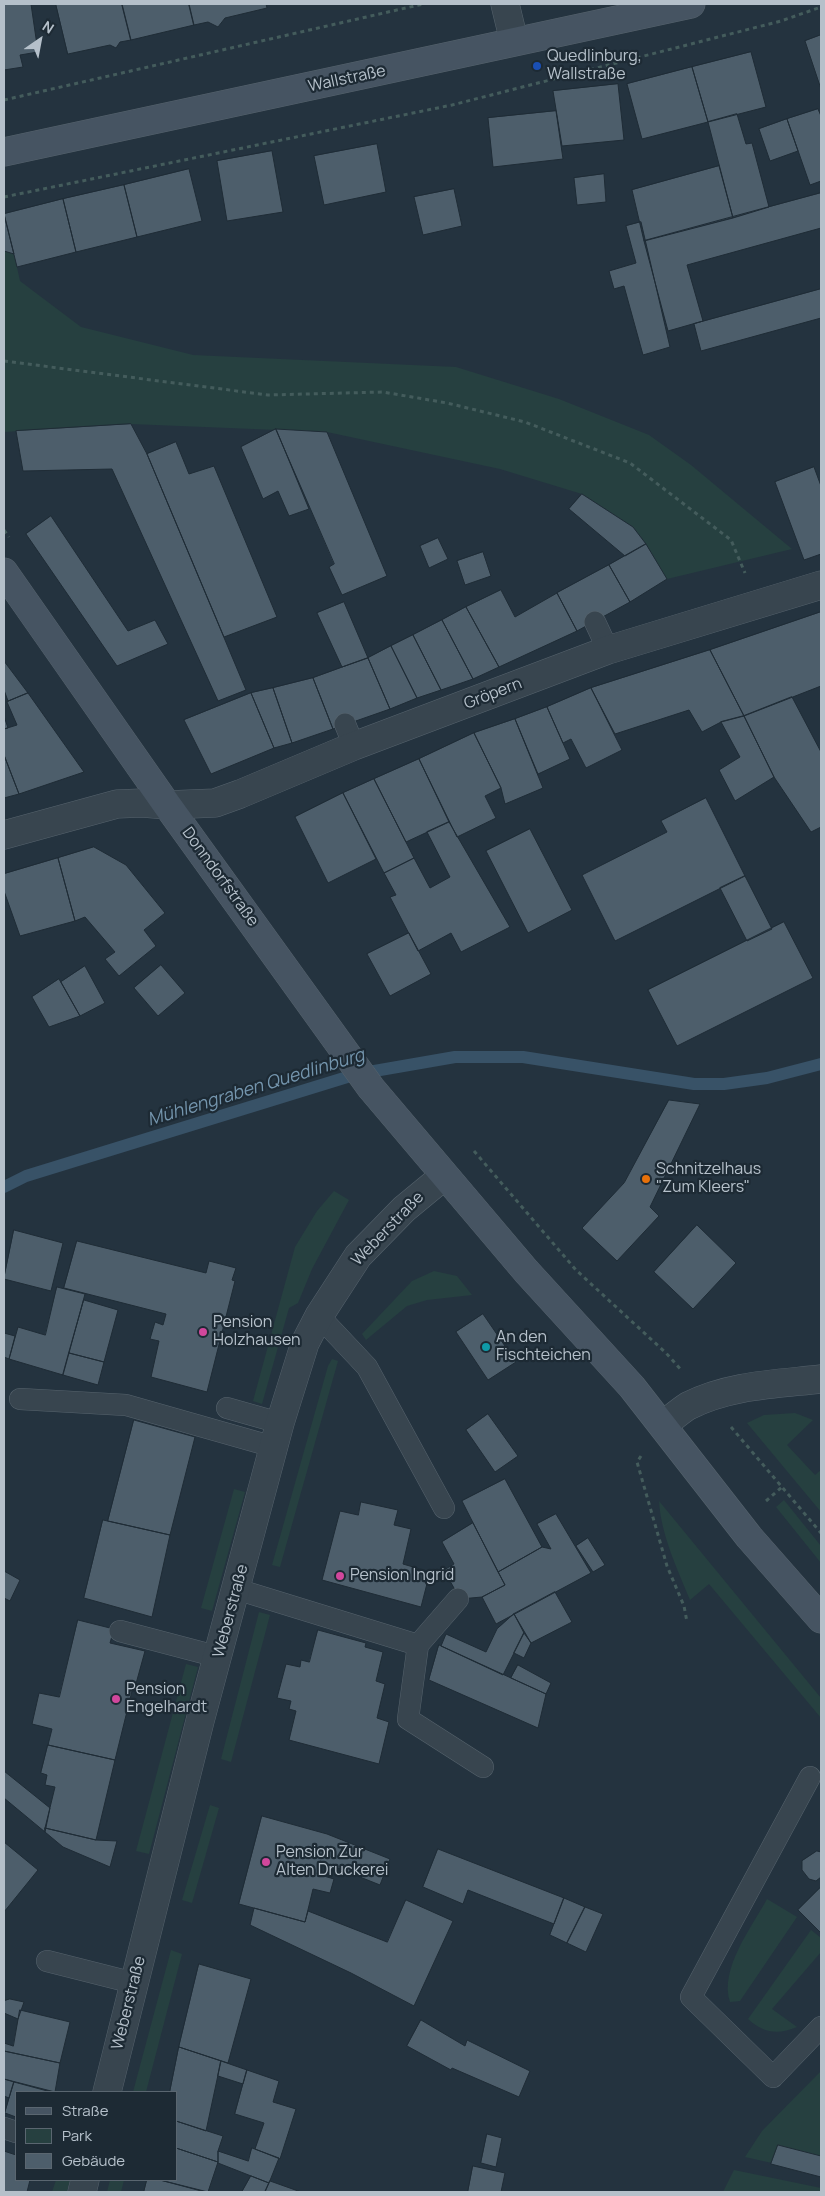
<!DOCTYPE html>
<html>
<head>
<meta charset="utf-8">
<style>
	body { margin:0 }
	#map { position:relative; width:825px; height:2196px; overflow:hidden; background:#24333f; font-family:Manrope,sans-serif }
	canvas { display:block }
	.frame { position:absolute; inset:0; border:5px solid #b5c0ca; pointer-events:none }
	.legend { position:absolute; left:15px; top:2091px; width:162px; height:90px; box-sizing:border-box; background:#1d2a34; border:1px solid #5a6670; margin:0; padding:6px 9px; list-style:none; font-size:15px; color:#b5c0ca }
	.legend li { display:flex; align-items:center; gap:10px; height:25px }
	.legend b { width:25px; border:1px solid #5a6670 }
	.north { position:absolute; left:15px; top:15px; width:50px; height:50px; -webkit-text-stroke:4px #1d2a34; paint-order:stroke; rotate:33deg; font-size:14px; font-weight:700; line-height:20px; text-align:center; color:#b5c0ca }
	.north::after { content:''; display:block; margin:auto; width:18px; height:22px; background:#b5c0ca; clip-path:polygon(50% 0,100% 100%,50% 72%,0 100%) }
</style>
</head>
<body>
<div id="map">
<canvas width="825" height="2196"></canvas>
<div class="frame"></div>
<ul class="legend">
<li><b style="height:6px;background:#465462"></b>Straße</li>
<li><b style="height:14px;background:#264040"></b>Park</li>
<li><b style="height:14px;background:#4d5e6b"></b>Gebäude</li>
</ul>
<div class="north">N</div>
</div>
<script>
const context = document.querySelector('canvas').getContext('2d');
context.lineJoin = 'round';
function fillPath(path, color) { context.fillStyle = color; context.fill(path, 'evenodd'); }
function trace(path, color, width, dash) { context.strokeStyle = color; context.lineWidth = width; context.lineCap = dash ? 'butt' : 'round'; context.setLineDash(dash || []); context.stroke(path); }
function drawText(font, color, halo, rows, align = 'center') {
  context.font = font + ' Manrope,sans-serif'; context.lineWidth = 4.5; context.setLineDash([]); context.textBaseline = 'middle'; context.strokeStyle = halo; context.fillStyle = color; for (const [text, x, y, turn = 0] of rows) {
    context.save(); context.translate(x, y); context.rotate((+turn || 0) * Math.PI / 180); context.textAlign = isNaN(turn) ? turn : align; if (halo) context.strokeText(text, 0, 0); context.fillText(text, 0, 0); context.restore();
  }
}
const green = new Path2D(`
	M4,251l10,3 6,27 61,46 112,28 263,12 103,32 90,36 42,30 101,84 -125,30 -21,-35 -13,-17 -51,-33 -82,-25 -173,-37 -196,-8 -127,8z
	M334,1191l15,9 -37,69 -14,34 -9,5 -27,96 -9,-3 42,-154 22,-36z
	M434,1271l23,5 15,19 -45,5 -20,6 -41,34 -4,-6 50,-53z
	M332,1359l6,2 -58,206 -8,-2 56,-199z
	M795,1413l18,7 -26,25 28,30 6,-5v42l-74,-89 17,-8z
	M234,1489l11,3 -33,119 -11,-3z
	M784,1500l37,46v17l-45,-56z
	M659,1501l162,197v20l-112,-134 -19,16c-13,-32 -29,-65 -31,-99z
	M259,1612l11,3 -39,147 -10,-3z
	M186,1664l12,3 -49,187 -13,-3z
	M210,1805l9,3 -27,95 -10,-3z
	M767,1899l30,18 -57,84 -10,1c-11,-33 22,-75 37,-103z
	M811,1930l10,8v14l-49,57 25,18c-19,8 -34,6 -49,-8z
	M171,1950l11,4 -36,138h-13z
	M821,2071v103l-76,-17 17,-26z
	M734,2170l87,18v4h-98z
	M56,2180h14l-3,12h-15z
	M110,2180h14l-3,12h-14z`);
const stream = new Path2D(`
	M4,1187l22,-11 331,-102 98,-17h68l171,27h30l43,-6 54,-14`);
const building = new Path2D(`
	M4,4h27l7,48 -18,3 3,12 -19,3z
	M56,4h66l9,36 -11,2 -4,6 -6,-3 -42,9z
	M122,4h67l5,21 -63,15z
	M189,4h77l1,4 -42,10 -7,9 -10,-5 -14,3z
	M821,35v54l-16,-48z
	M751,52l15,55 -58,15 -16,-55z
	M692,67l16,55 -66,17 -15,-55z
	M618,84l6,56 -62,6 -9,-55z
	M818,109l3,7v65l-11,4 -23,-66z
	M556,111l7,48 -70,8 -5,-49z
	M737,114l9,30 6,-1 17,64 -36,11 -25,-96z
	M787,119l11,32 -28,10 -11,-32z
	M377,144l9,48 -62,13 -10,-49z
	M272,151l11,61 -56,9 -10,-60z
	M719,166l14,52 -89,23 -12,-51z
	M189,169l13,52 -65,16 -13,-52z
	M604,174l2,28 -29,3 -3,-27z
	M124,185l13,52 -61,15 -13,-53z
	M454,189l8,37 -39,9 -9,-38z
	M821,193v35l-134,37 16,56 -35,10 -24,-90z
	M63,199l13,53 -59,15 -13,-53z
	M4,214l10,40 -10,-3z
	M641,222l29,125 -27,8 -19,-69 -10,3 -5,-18 27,-8 -10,-37z
	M821,289v29l-120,33 -7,-27z
	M131,424l16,30 99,236 -28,11 -106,-232 -89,2 -7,-40z
	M276,429l33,80 -20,7 -11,-25 -15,8 -22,-52z
	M276,429l51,3 60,144 -45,19 -13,-28 5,-3z
	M176,442l13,32 25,-8 63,151 -53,20 -77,-183z
	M814,467l7,19v68l-17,6 -29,-78z
	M582,494l51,33 13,17 -21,12 -56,-47z
	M51,516l77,115 27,-11 13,24 -51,22 -91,-132z
	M438,538l10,21 -19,9 -9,-22z
	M646,544l21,35 -37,23 -21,-37z
	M483,552l8,24 -26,9 -8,-24z
	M609,565l21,37 -53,29 -20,-38z
	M501,590l14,27 42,-24 20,38 -78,36 -33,-60z
	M344,602l24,56 -26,9 -25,-54z
	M466,607l33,60 -26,12 -31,-59z
	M821,612v74l-77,30 -34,-66z
	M442,620l31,59 -32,11 -28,-55z
	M413,635l28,55 -24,8 -26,-52z
	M391,646l26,52 -27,11 -22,-51z
	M710,650l34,66 -23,6 -19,10 -13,-22 -74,24 -24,-46z
	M368,658l22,51 -57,20 -20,-51z
	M4,661l24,32 -20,8 -4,-11z
	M313,678l20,51 -41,14 -19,-55z
	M273,688l19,55 -18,5 -23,-55z
	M591,688l31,62 -36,18 -15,-29 -8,4 -16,-36z
	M28,693l56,79 -65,22 -15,-39v-26l13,-4 -10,-23z
	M251,693l23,55 -63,26 -27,-54z
	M792,697l29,55v75l-10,5 -37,-55 -30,-61z
	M547,707l23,52 -32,15 -23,-55z
	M4,716l4,12 -4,1z
	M744,716l30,61 -39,24 -16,-31 21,-13 -19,-35z
	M515,719l28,69 -38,16 -4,-16 -27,-55z
	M474,733l27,55 -16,8 11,22 -39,19 -38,-78z
	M4,755l15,39 -15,4z
	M419,759l30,63 -43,20 -32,-63z
	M374,779l40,79 -30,15 -41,-80z
	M343,793l33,66 -48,24 -33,-66z
	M706,798l39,78 -130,65 -33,-66 85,-43 -6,-11z
	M449,822l61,105 -49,25 -10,-19 -33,18 -28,-54 6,-2 -12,-22 30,-15 16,30 20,-11 -23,-45z
	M530,829l42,81 -44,23 -42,-82z
	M94,847l32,18 39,48 -21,17 12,16 -37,30 -14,-17 10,-7 -30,-35 -10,4 -17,-63z
	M58,858l17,63 -55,15 -16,-45v-17z
	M745,876l27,53 -25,12 -27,-53z
	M784,922l29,56 -136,68 -29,-56z
	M409,933l22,41 -41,22 -23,-42z
	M161,965l24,28 -27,23 -24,-28z
	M85,966l20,37 -25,13 -19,-34z
	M59,979l21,37 -31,11 -17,-30z
	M669,1100l31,4 -50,103 9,9 -42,45 -35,-33 42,-45z
	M697,1225l39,38 -43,46 -39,-37z
	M14,1230l49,13 -12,48 -47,-12z
	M77,1241l129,32 3,-12 27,7 -4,12 3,1 -28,111 -56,-15 8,-36 -9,-2 5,-17 8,3 3,-11 -102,-26z
	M57,1287l28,7 -22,81 -54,-16 9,-32 27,8z
	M84,1300l34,10 -14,52 -35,-9z
	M483,1314l33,48 -28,18 -32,-48z
	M4,1333l11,3 -6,23 -5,-2z
	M69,1353l35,9 -6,23 -35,-10z
	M488,1414l30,42 -23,16 -29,-42z
	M134,1420l61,17 -25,98 -62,-14z
	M505,1479l37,68 -44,25 -36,-71z
	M361,1502l37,8 -4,15 17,4 -8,35 27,8 -9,35 -99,-27 18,-69 18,4z
	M556,1514l35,59 -95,51 -14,-27 23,-12 -7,-13 44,-25 9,2 -14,-25z
	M103,1520l67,15 -18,82 -68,-19z
	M473,1523l32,62 -23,12 -22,2 -16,-29 10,-6 -12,-22z
	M588,1538l17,27 -12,7 -17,-26z
	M4,1571l16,9 -10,21 -6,-3z
	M555,1592l17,30 -41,21 -17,-29z
	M514,1614l10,19 -21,42 -62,-29 5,-12 40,18 11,-23z
	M78,1620l36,9 -4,14 35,8 -11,40h-2l-17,69 -67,-15 4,-16 -20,-5 7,-31 20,4z
	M318,1630l48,13 -1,4 18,5 -7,29 9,3 -8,34 12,4 -10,42 -90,-24 7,-29 -7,-2 2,-8 -14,-3 9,-34 14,3 1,-7 8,2z
	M524,1633l7,10 -7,15 -10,-5z
	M439,1645l107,49 -8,34 -109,-48z
	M518,1665l33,18 -5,11 -35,-16z
	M48,1745l67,15 -19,80 -51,-12 10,-41 -10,-2 2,-10 -6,-2z
	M4,1771l46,37 -5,24 -41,-34z
	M262,1816l65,18 63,25 -10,26 -60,-24 -3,13 17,5 -4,14 -17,-4 -8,33 -66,-18z
	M45,1828l51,12 21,1 -7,26 -47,-20 -18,-15z
	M4,1842l34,28 -34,42z
	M438,1849l126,49 -10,26 -86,-34 -5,14 -40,-17z
	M817,1851l4,1v25l-5,4 -7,-2 -7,-9v-9z
	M821,1887v46l-23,-23z
	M564,1898l21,9 -18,36 -17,-8z
	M406,1900l47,21 -39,85 -63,-33 -101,-48 4,-17 51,14 3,-11 79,31z
	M585,1907l18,7 -17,38 -19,-9z
	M199,1964l52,15 -23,84 -49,-16z
	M10,1999l14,3 -6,17 -14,-6v-12z
	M20,2010l50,12 -10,41 -56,-12v-8l9,3z
	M421,2020l44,26 2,-6 63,31 -11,26 -67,-29 -1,2 -44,-24z
	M179,2047l42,14 -15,70 -30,-10v-29h-6z
	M4,2051l56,12 -5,29 -51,-13z
	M221,2061l26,9 -4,14 -25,-8z
	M247,2070l32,11 -6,21 23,7 -16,50 -25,-10 9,-26 -29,-9z
	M4,2079l10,3 -5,16 -5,-2z
	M14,2082l37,10h-35v25l-11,-4z
	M176,2121l47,15 -5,15v11l-42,-14z
	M487,2134l15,4 -6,29 -15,-4z
	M778,2145l43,11v21l-50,-13z
	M176,2148l42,14 -10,30 -48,-12h16z
	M252,2148l27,10 -10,25 -51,-20v-12l30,10z
	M4,2151l12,4v25h14l-3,12h-23z
	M473,2166l32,7 -4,19h-33z
	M251,2176l18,7 -4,9h-23z
	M147,2180h13l45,12h-61z
	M270,2181l31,11h-36z`);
const path = new Path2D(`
	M4,100l419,-96
	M4,197l448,-92 329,-84 40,-14
	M4,361l264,34 115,-3 64,11 78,19 105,41 101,77 14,33
	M4,530l5,7
	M474,1151l102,119 90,83 16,18
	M731,1427l90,106
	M641,1456l-4,6 30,104 17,40 3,16
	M766,1501l16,-14`);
const lane = new Path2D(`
	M595,622l13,28
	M345,724l9,22
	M319,1316l48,51 77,141
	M20,1399l106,6 148,42
	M227,1408l53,15
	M236,1589l182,56 40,-46
	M120,1631l99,26
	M418,1645l-10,74 75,48
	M810,1777l-119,220 82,80 48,-50
	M47,1961l87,22
	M4,2128l12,4`);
const street = new Path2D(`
	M505,4l9,37
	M4,835l113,-31 25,-1 25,2 48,-2 25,-9 114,-48 254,-96 213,-65
	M663,1425c8,-6 17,-14 25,-19 41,-21 88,-22 133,-27
	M107,2092l93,-371 80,-298 25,-80 14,-27 39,-60 46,-47 40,-33
	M82,2192l3,-12`);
const secondary = new Path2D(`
	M4,152l687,-148
	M4,572l163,233 204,283 155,183 106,116 117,150 72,82`);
const markers = [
	[537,66,5,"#1a4fb4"],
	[646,1179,5,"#e8710a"],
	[203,1332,5,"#d1479c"],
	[486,1347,5,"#0f9aa8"],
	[340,1576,5,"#d1479c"],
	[116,1699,5,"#d1479c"],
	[266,1862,5,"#d1479c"]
];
const poiNames = [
	["Quedlinburg,",547,57],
	["Wallstraße",547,75],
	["Schnitzelhaus",656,1170],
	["\"Zum Kleers\"",656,1188],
	["Pension",213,1323],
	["Holzhausen",213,1341],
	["An den",496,1338],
	["Fischteichen",496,1356],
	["Pension Ingrid",350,1576],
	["Pension",126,1690],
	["Engelhardt",126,1708],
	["Pension Zur",276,1853],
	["Alten Druckerei",276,1871]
];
const streetNames = [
	["Wallstraße",347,79,-12],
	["Gröpern",493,694,-21],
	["Donndorfstraße",220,877,54],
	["Weberstraße",388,1229,-46],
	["Weberstraße",231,1611,-75],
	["Weberstraße",129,2003,-76]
];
const waterNames = [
	["Mühlengraben Quedlinburg",256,1088,-17]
];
fillPath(green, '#264040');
trace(stream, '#385267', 12);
fillPath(building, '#4d5e6b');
trace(building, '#1f2c36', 1);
trace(lane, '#56636d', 22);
trace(street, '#56636d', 29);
trace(secondary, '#56636d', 29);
trace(path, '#445c5c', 3, [4, 4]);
trace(lane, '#38454f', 21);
trace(street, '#38454f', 28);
trace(secondary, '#465462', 28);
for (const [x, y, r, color] of markers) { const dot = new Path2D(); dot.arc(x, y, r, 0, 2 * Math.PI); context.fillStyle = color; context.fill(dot); trace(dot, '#1d2a34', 2); }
drawText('16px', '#b5c0ca', '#1d2a34', poiNames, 'left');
drawText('16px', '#b5c0ca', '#1d2a34', streetNames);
drawText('italic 18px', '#7495ad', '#1d2a34', waterNames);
</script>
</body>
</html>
